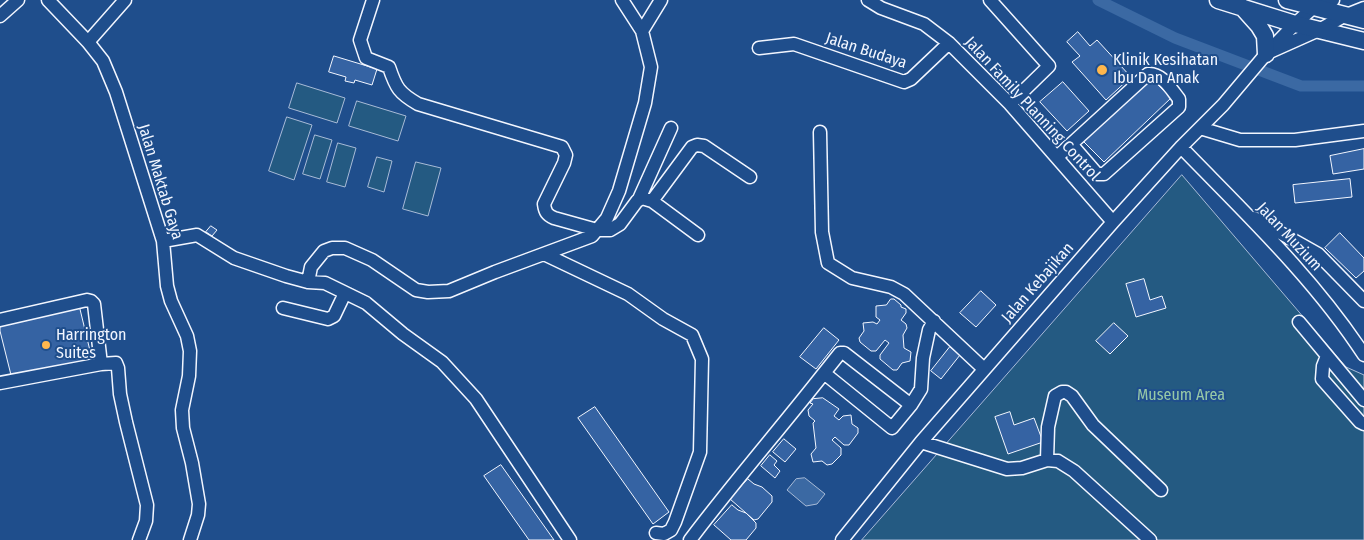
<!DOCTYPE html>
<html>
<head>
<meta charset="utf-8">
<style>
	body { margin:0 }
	canvas { display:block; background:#1f4e8c }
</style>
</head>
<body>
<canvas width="1364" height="540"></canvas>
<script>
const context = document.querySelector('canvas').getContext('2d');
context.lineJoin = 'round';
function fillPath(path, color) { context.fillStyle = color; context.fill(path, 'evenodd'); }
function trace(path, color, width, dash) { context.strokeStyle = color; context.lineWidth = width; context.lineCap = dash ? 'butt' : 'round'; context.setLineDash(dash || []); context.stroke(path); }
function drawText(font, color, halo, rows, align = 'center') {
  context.font = font + ' "Fira Sans Condensed",sans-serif'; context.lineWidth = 4; context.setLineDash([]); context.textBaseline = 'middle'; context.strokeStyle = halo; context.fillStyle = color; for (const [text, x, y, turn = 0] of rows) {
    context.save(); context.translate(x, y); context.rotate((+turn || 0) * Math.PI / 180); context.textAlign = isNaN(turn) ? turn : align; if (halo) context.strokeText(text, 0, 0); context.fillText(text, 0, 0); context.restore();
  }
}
const green = new Path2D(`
	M297,83l48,15 -8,25 -48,-15z
	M357,101l49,15 -8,25 -49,-15z
	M287,117l25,8 -18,55 -25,-9z
	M315,135l17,5 -12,39 -17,-5z
	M338,143l18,5 -11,39 -18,-5z
	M377,157l15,4 -8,31 -16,-5z
	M416,162l25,6 -13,48 -25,-7z
	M1182,175l164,192 18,8v165h-502z`);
const water = new Path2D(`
	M805,478l20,16 -8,10 -11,2 -19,-16 9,-11z`);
const canal = new Path2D(`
	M1098,0l77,38 126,48h63`);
const building = new Path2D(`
	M1078,32l12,14 7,-6 34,37 -25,23 -34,-38 8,-6 -13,-14z
	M334,56l43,13 -5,16 -17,-5 -1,3 -9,-2 1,-4 -17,-5z
	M1151,78l20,20 -67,64 -20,-20z
	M1063,82l26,29 -22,20 -27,-29z
	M1364,149v20l-31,5 -3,-18z
	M1350,179l2,18 -57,6 -2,-18z
	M211,226l6,4 -5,6 -6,-4z
	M1340,233l24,25v13l-8,7 -31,-30z
	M1144,279l6,21 12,-4 4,12 -30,9 -10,-33z
	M981,291l15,14 -20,22 -16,-14z
	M891,299h3l7,6v2l5,2v4l-5,7 5,4 1,4 -4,7 1,13 7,4 -1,9 -8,2 -5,7h-4l-13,-11v-4l9,-12 -4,-3 -9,11h-5l-11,-9 -1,-4 5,-7 -1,-8 10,-1 4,2 3,-4 -4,-3v-11l10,-1z
	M79,305l13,54 -80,20 -12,-48v-7z
	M1114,323l14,13 -18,18 -14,-13z
	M824,328l15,12 -23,29 -16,-12z
	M950,347l10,8 -19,24 -10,-8z
	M823,398l16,11 -5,7 5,4 4,-4 8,-1 1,9 6,4v5l-9,12h-5l-9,-8 -3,3 9,8v7l-9,9 -5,1 -5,-4 -9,1 -2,-8 5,-6 -3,-25 2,-2 -6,-5 -1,-6 5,-6 -3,-1 3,-4z
	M595,407l74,105 -16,12 -75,-106z
	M1010,412l4,13 20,-7 9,24 -35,12 -13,-37z
	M784,439l12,10 -11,13 -12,-10z
	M770,455l7,6 -3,4 6,6 -5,7 -14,-12z
	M501,465l53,75h-25l-45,-64z
	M748,479l6,5 8,3 10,9v6l-14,17 -4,1 -24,-21z
	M732,505l6,5 8,3 10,10v5l-10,12h-15l-17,-15z`);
const minor = new Path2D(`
	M48,0l40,42 15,19 13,31 47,149 4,45 4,15 16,35 3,15 -1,25 -7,34 1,18 9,35 7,41 -1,11 -8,25
	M373,0l-13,40 6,18 23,9c7,21 10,26 29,37l144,43 4,8 -2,8 -20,41c1,8 3,11 10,14l43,12h13l10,-6 17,-23 5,-3 10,3 46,34
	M868,0l13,8 43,16 25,19 61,61 103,118
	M990,0l59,66 -39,38
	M0,16l18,-16
	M642,31l19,-31
	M88,42l37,-42
	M759,48l35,-4 110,38 7,-3 38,-36
	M1272,51l47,-21 25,-14 20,-8
	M1200,128l40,12h55l69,-9
	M820,132l2,100 6,31 24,15 39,9 13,7 80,75
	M1181,147c64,66 133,131 183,208
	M1057,157l91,-83c14,-1 23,15 31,25v8l-75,67h-7l-26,-30
	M639,199l32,-71
	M652,201l40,-54 5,-2 7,1 46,31
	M1254,218l64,36 46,47
	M163,241l34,-6 37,23 52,18 22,6 17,1 41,20 37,31 39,28 34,37 94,141
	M544,254l84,40 35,25 29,16 10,24 -2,93 -25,70 -4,8 -7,4 -8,-1
	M308,282l3,-15 13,-16 8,-3h13l27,12 44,30 12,2 21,-1 46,-19 97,-36 15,-18 12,-27 26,-88 6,-36 -9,-36 -20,-31
	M283,308l45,11 6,-3 11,-23
	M0,320l87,-20 4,1 3,3 7,60
	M1299,322l65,78
	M1327,356l-4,10 -1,13 38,43 4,2
	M0,383l101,-19 15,-1 2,5 2,26 6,28 21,83 -1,16 -7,19
	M911,405l-67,-52h-4l-16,20 68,55 19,-23 10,-16 2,-31 6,-28 5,-9
	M921,442l86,27 15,-1 25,-8 11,1 16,10 76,69
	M1047,460l1,-33 7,-31 7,-4h4l6,4 21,29 68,65
	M690,540c43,-57 90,-111 134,-167
	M842,540l79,-98 192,-220 68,-75 42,-42 43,-51 29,-30 19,-17 19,-7`);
const major = new Path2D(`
	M1218,0l77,24 69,17
	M1287,0l77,20
	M1242,7l17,19 6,10 1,18`);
const markers = [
	[1102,70,6,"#ffb74d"],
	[46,345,5,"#ffb74d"]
];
const streetNames = [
	["Jalan Budaya",866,51,18],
	["Jalan Family Planning Control",1032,109,47],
	["Jalan Maktab Gaya",160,182,73],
	["Jalan Muzium",1289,237,47],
	["Jalan Kebajikan",1038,283,-49]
];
const poiNames = [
	["Klinik Kesihatan",1113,61],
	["Ibu Dan Anak",1113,79],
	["Harrington",56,336],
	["Suites",56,354]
];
const parkNames = [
	["Museum Area",1181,396]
];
fillPath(green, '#245a82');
trace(green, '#a8bbd7', 1);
fillPath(water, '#3b69a3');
trace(water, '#a8bbd7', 1);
trace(canal, '#3b69a3', 11);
fillPath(building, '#3563a3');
trace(building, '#f2f6ff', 1);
trace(minor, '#f2f6ff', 15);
trace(major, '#f2f6ff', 19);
trace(minor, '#1f4e8c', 12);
trace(major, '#1f4e8c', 16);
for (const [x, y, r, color] of markers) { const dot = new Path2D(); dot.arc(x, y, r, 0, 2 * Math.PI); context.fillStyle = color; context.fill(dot); trace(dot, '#1f4e8c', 2); }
drawText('16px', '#f2f6ff', '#1f4e8c', streetNames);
drawText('16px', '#f2f6ff', '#1f4e8c', poiNames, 'left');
drawText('16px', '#97c8a6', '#1f4e8c', parkNames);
</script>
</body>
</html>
